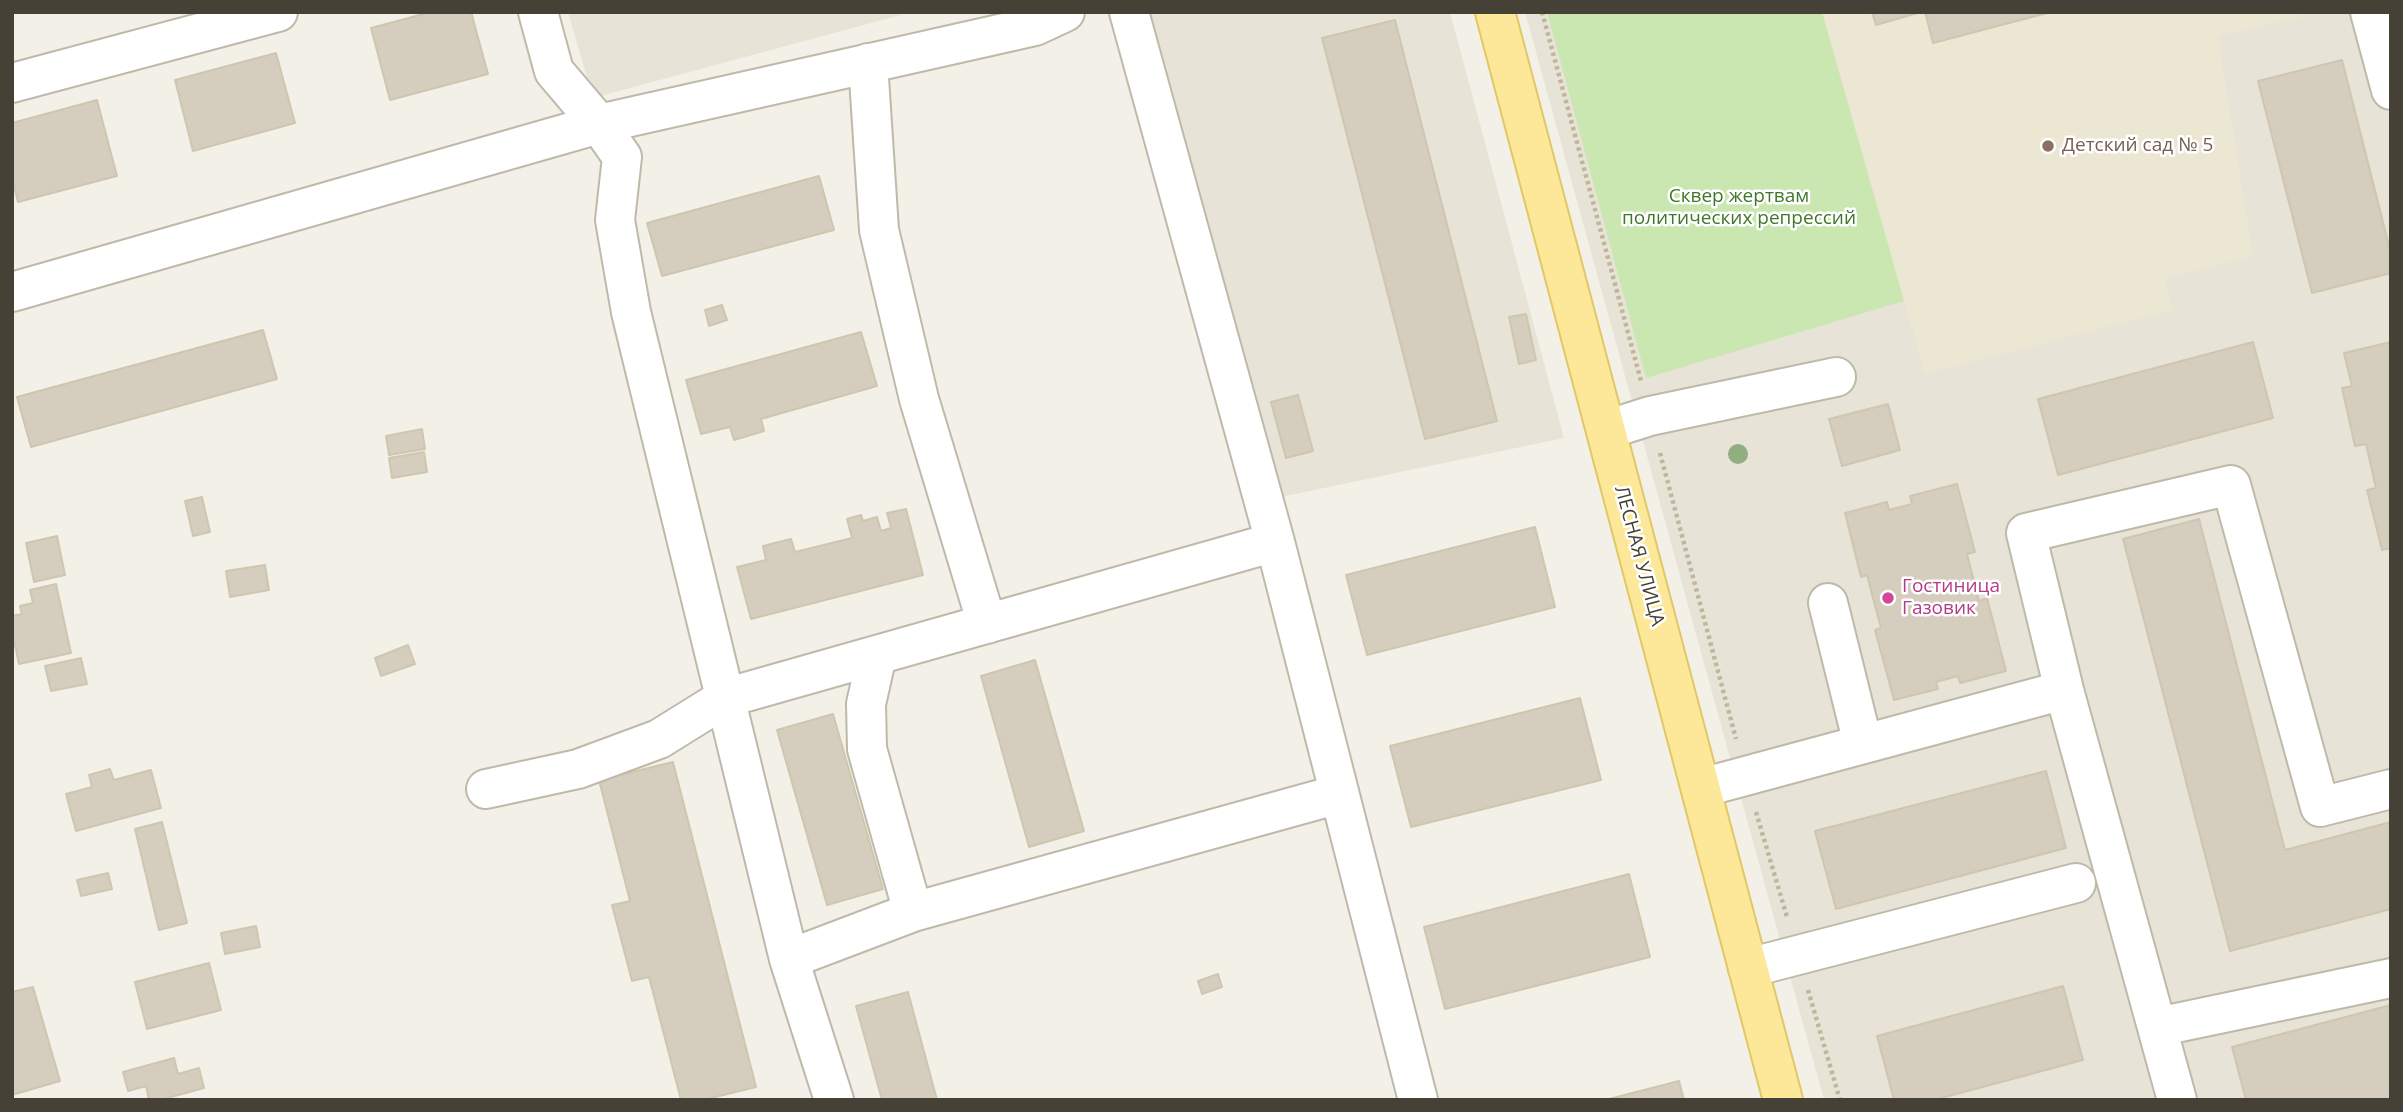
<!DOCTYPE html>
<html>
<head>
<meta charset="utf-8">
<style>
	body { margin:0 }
	#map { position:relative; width:2403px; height:1112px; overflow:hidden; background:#f3f1e7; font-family:"Open Sans",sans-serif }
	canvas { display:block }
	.frame { position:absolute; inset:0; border:14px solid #464136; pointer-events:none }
</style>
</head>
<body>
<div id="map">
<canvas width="2403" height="1112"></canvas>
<div class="frame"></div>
</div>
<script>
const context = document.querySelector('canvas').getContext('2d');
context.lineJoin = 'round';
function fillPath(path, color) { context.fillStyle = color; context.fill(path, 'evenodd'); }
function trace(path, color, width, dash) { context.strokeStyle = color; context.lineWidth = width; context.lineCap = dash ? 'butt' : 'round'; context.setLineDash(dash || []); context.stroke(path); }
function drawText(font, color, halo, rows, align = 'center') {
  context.font = font + ' "Open Sans",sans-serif'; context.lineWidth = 5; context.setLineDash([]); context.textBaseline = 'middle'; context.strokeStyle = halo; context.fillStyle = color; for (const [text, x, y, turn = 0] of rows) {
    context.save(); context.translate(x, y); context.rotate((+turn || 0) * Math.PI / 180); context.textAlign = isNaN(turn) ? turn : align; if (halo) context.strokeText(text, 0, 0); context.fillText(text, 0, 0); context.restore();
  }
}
const residential = new Path2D(`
	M568,12h344l-319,86z
	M1144,12h306l114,426 -288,60z
	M1525,12h866v1088h-567z`);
const education = new Path2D(`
	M1822,12h479l2,5 -85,19 35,221 -88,21 7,32 -247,64z`);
const green = new Path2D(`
	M1547,12h275l82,289 -258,77z`);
const building = new Path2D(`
	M431,12h40l17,62 -98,26 -19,-72z
	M1872,12h49l-45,13z
	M1925,12h126l-118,31z
	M1395,20l102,401 -72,18 -103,-401z
	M276,53l19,70 -102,28 -18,-71z
	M2342,60l49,194v19l-79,20 -54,-212z
	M97,100l20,76 -99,26 -6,-24v-55z
	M819,176l15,54 -172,46 -15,-53z
	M722,305l5,15 -18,6 -4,-16z
	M1526,314l10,46 -17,4 -10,-47z
	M263,330l14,49 -246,68 -14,-50z
	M861,332l16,54 -116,33 3,12 -30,9 -4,-13 -29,7 -15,-54z
	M2253,342l20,76 -215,57 -20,-76z
	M2391,342v206l-9,2 -15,-60 9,-2 -10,-44 -11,2 -13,-58 10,-2 -8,-33z
	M1298,395l15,56 -27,7 -15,-56z
	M1888,404l12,46 -58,16 -13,-47z
	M422,429l3,20 -36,6 -3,-19z
	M424,452l3,20 -35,6 -3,-20z
	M1957,484l18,68 -8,2 12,47 8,-3 19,73 -46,12 -2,-7 -22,6 2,7 -44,11 -19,-70 6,-2 -14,-53 -6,2 -16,-64 42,-11 2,8 23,-6 -2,-8z
	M202,497l8,35 -17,4 -8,-35z
	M906,509l17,66 -172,44 -14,-52 29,-7 -3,-14 28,-7 4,13 57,-14 -5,-19 14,-4 2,6 14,-4 4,14 10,-3 -4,-15z
	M2199,519l86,331 106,-28v87l-161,42 -107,-412z
	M1535,527l20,80 -188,48 -21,-80z
	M57,536l8,39 -31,7 -8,-39z
	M265,565l4,25 -39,7 -4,-26z
	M56,584l15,69 -52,11 -7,-33v-15l10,-2 -2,-8 13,-3 -3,-13z
	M408,645l7,19 -34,12 -6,-18z
	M81,658l6,26 -36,7 -6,-25z
	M1035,660l49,171 -55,16 -48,-171z
	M1580,698l21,82 -190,47 -21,-81z
	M833,714l50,175 -56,16 -50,-175z
	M673,762l83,325 -53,13h-22l-32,-123 -17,4 -20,-76 18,-4 -31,-121z
	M110,769l4,11 37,-10 10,38 -85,23 -10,-37 26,-7 -3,-12z
	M2046,771l20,77 -230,61 -21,-78z
	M162,822l25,101 -28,7 -24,-101z
	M108,873l4,16 -31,7 -4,-16z
	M1629,874l21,83 -205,52 -21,-82z
	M256,926l4,21 -35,7 -4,-21z
	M209,963l12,47 -74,19 -12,-47z
	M1218,974l4,13 -20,7 -4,-13z
	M2063,986l20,74 -149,40h-40l-17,-64z
	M33,987l27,94 -48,14v-103z
	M908,992l29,108h-55l-26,-94z
	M2391,1005v95h-145l-14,-53z
	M174,1058l4,16 21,-6 5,20 -44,12h-11l-3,-14 -18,5 -5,-19z
	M1679,1081l5,19h-79z`);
const path = new Path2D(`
	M1542,12l99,369
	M1660,453l76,286
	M1756,812l31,105
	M1808,990l32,110`);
const minor = new Path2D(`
	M538,12l16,59 45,53 23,33 -7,63 16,92 158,647 45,141
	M1129,12l146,530 143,558
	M2370,12l21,78
	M868,63l11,167 40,169 68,225
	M12,83l266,-71
	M12,292l587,-168 436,-98 30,-14
	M1606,430l44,-14 186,-39
	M1828,603l35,141
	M877,655l-11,49 1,45 46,163
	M1701,788l363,-98
	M486,789l92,-20 81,-30 66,-41 550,-156
	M789,959l124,-47 426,-118
	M1748,968l328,-85
	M2157,1027l234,-49
	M2177,1100l-113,-410 -38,-157 205,-48 89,322 71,-18`);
const major = new Path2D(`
	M1495,12l288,1088`);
const trees = [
	[1738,454]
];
const markers = [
	[2048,146,7,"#8d6e63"],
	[1888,598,7,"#d1479c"]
];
const educationNames = [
	["Детский сад № 5",2062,146]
];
const parkNames = [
	["Cквер жертвам",1739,197],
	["политических репрессий",1739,219]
];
const streetNames = [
	["ЛЕСНАЯ УЛИЦА",1639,556,75]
];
const hotelNames = [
	["Гостиница",1902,587],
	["Газовик",1902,609]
];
fillPath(residential, '#e7e3d6');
fillPath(education, '#ece7d2');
fillPath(green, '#cae7b1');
fillPath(building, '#d5cdbd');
trace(building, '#cfc6b0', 2);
trace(minor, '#bfb9aa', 42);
trace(major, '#e1c767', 42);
trace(path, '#c0b69c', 4.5, [3.5, 3.5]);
trace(minor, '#fff', 38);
trace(major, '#fce898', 38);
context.fillStyle = '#91ae80';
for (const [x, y] of trees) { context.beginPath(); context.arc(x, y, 10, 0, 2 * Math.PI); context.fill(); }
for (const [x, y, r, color] of markers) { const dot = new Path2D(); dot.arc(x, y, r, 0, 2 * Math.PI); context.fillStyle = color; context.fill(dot); trace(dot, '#fff', 2.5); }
drawText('19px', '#785e54', '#fff', educationNames, 'left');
drawText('19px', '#41772b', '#fff', parkNames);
drawText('19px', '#464136', '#fff', streetNames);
drawText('19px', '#b23c85', '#fff', hotelNames, 'left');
</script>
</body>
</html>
